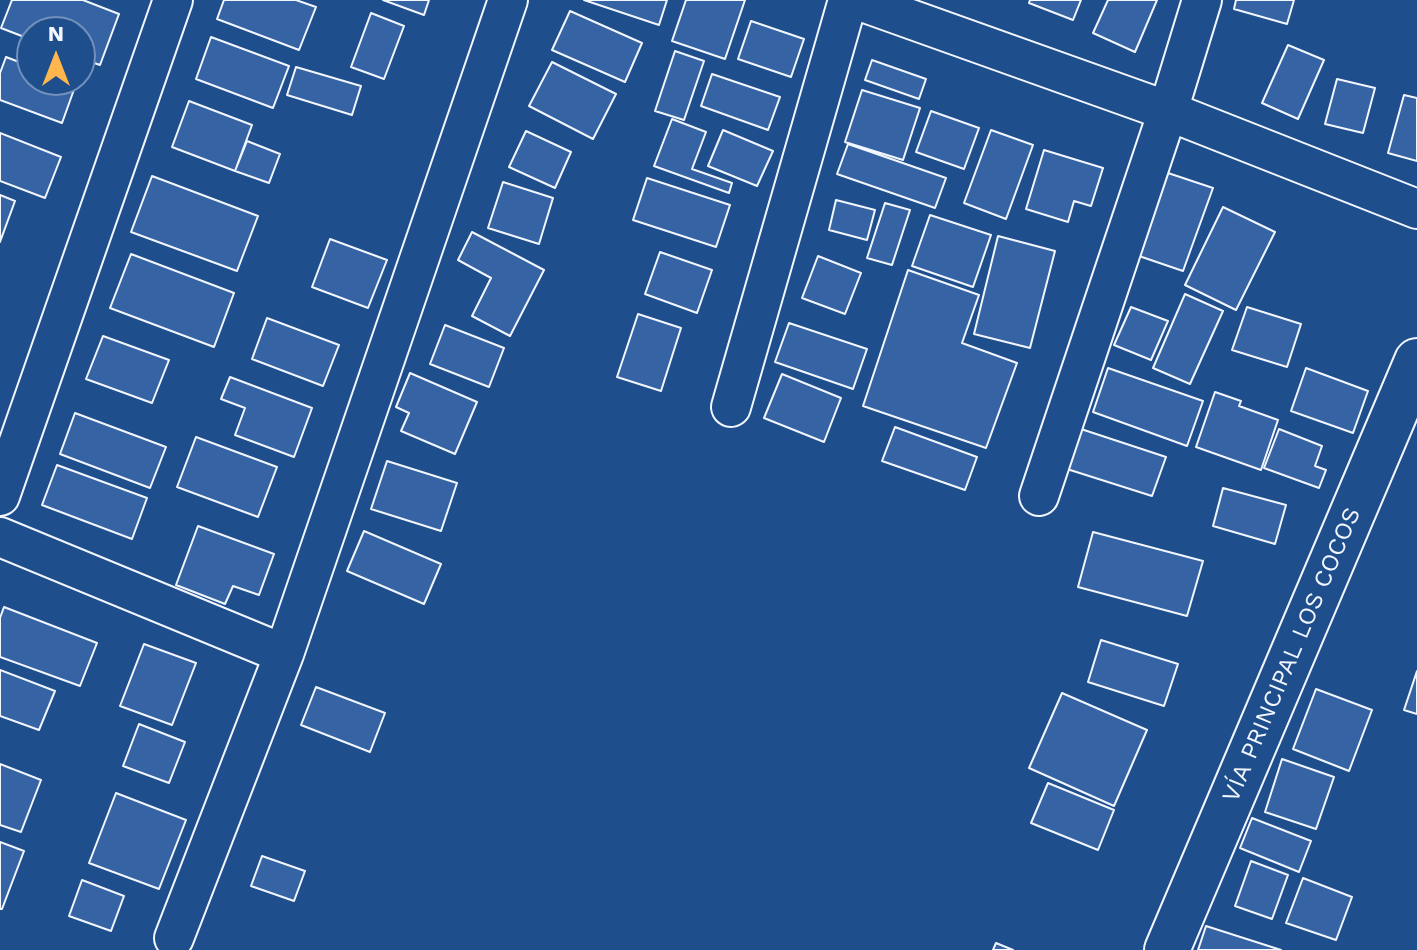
<!DOCTYPE html>
<html>
<head>
<meta charset="utf-8">
<style>
	body { margin:0 }
	#map { position:relative; width:1417px; height:950px; overflow:hidden; background:#1f4e8c; font-family:"Work Sans",sans-serif }
	canvas { display:block }
	.north { position:absolute; left:16px; top:16px; width:80px; height:80px; box-sizing:border-box; background:#1f4e8c; border:2px solid #7391ba; border-radius:50%; rotate:0deg; font-size:22px; font-weight:700; line-height:32px; text-align:center; color:#f2f6ff }
	.north::after { content:''; display:block; margin:auto; width:28px; height:36px; background:#ffb74d; clip-path:polygon(50% 0,100% 100%,50% 72%,0 100%) }
</style>
</head>
<body>
<div id="map">
<canvas width="1417" height="950"></canvas>
<div class="north">N</div>
</div>
<script>
const context = document.querySelector('canvas').getContext('2d');
context.lineJoin = 'round';
function fillPath(path, color) { context.fillStyle = color; context.fill(path, 'evenodd'); }
function trace(path, color, width, dash) { context.strokeStyle = color; context.lineWidth = width; context.lineCap = dash ? 'butt' : 'round'; context.setLineDash(dash || []); context.stroke(path); }
function drawText(font, color, halo, rows, align = 'center') {
  context.font = font + ' "Work Sans",sans-serif'; context.lineWidth = 6; context.setLineDash([]); context.textBaseline = 'middle'; context.strokeStyle = halo; context.fillStyle = color; for (const [text, x, y, turn = 0] of rows) {
    context.save(); context.translate(x, y); context.rotate((+turn || 0) * Math.PI / 180); context.textAlign = isNaN(turn) ? turn : align; if (halo) context.strokeText(text, 0, 0); context.fillText(text, 0, 0); context.restore();
  }
}
const building = new Path2D(`
	M12,0h71l36,14 -19,51 -20,-7v-26h-48v8l-31,-12z
	M224,0h72l20,7 -17,43 -82,-31z
	M383,0h46l-5,15z
	M584,0h83l-8,25z
	M686,0h59l-20,59 -53,-18z
	M1030,0h51l-8,20 -44,-17z
	M1108,0h49l-22,52 -42,-19z
	M1236,0h58l-7,24 -53,-15z
	M570,11l72,32 -17,39 -73,-32z
	M371,13l33,13 -20,53 -33,-12z
	M751,21l53,18 -13,38 -53,-18z
	M211,37l78,29 -16,42 -77,-29z
	M1288,45l36,15 -26,59 -36,-16z
	M675,51l29,10 -20,59 -29,-9z
	M6,57l26,10v13h35l9,4 -14,39 -62,-23v-27z
	M872,60l54,19 -7,20 -54,-19z
	M552,62l64,32 -23,45 -64,-33z
	M296,67l65,19 -9,29 -65,-20z
	M712,74l68,23 -12,33 -67,-24z
	M1337,79l38,9 -12,45 -38,-9z
	M862,90l58,18 -17,52 -58,-18z
	M1404,95l13,3v63l-29,-8z
	M189,101l63,24 -17,46 -63,-24z
	M931,111l48,17 -15,41 -48,-17z
	M672,119l34,13 -14,37 40,14 -3,10 -75,-27z
	M723,130l50,21 -16,35 -49,-20z
	M991,130l42,15 -27,74 -42,-16z
	M526,131l45,21 -16,36 -46,-21z
	M0,133l61,24 -16,41 -45,-17z
	M247,141l33,13 -11,29 -34,-12z
	M848,144l98,34 -11,30 -98,-34z
	M1044,150l59,18 -12,38 -17,-5 -6,21 -42,-13z
	M1168,173l45,15 -30,83 -44,-15z
	M152,176l106,40 -21,55 -106,-39z
	M647,178l83,27 -14,42 -83,-27z
	M503,182l50,16 -14,46 -51,-16z
	M0,195l15,6 -15,41z
	M836,200l39,10 -8,30 -38,-10z
	M885,203l25,7 -18,55 -25,-7z
	M1223,207l52,25 -39,78 -51,-25z
	M930,215l61,20 -18,52 -61,-21z
	M472,232l72,38 -34,66 -38,-20 19,-38 -33,-18z
	M998,236l57,15 -25,97 -56,-14z
	M330,239l57,21 -19,48 -56,-21z
	M660,252l52,18 -15,43 -52,-19z
	M131,254l103,39 -20,54 -104,-39z
	M818,256l43,17 -16,41 -43,-16z
	M908,270l71,25 -17,48 55,20 -31,85 -123,-42z
	M1185,294l38,17 -33,73 -37,-16z
	M1131,307l37,14 -17,39 -37,-15z
	M1247,307l54,17 -14,43 -55,-17z
	M638,314l43,14 -20,63 -44,-14z
	M267,318l72,27 -16,41 -71,-27z
	M789,323l78,26 -14,40 -78,-27z
	M445,325l59,23 -15,39 -59,-23z
	M103,336l66,24 -17,43 -66,-24z
	M1108,368l95,33 -16,45 -94,-34z
	M1306,368l62,23 -15,42 -62,-22z
	M410,373l67,29 -22,52 -54,-23 8,-18 -13,-6z
	M782,374l59,24 -17,44 -60,-24z
	M230,377l82,31 -18,49 -59,-22 10,-27 -24,-9z
	M1215,392l26,9 -2,5 39,14 -17,50 -65,-23z
	M75,413l91,34 -16,41 -90,-34z
	M895,427l82,30 -12,33 -83,-29z
	M1081,429l85,28 -14,39 -85,-27z
	M1279,429l43,17 -7,20 11,4 -7,18 -55,-20z
	M196,437l81,30 -19,50 -81,-30z
	M387,461l70,22 -16,48 -70,-22z
	M57,465l90,33 -15,41 -90,-34z
	M1223,488l63,17 -11,39 -62,-18z
	M198,526l76,28 -15,41 -26,-9 -8,18 -49,-19z
	M364,531l77,33 -17,40 -77,-33z
	M1093,532l110,29 -16,55 -109,-29z
	M4,607l93,36 -17,43 -80,-29v-39z
	M1101,640l77,24 -14,42 -76,-24z
	M144,644l52,19 -24,62 -52,-19z
	M0,670l55,21 -16,39 -39,-14z
	M1417,671v43l-13,-4z
	M316,687l69,26 -15,39 -69,-27z
	M1316,689l56,21 -23,61 -56,-22z
	M1062,693l85,37 -33,76 -85,-38z
	M139,724l46,18 -16,41 -46,-17z
	M1282,759l52,18 -18,52 -51,-17z
	M0,764l41,16 -20,52 -21,-7z
	M1048,783l66,27 -16,40 -67,-27z
	M116,793l70,27 -27,69 -70,-26z
	M1252,818l59,23 -12,31 -59,-24z
	M0,842l24,9 -22,58h-2z
	M262,856l43,15 -11,30 -43,-15z
	M1251,861l37,14 -16,44 -37,-13z
	M1303,878l49,19 -16,43 -50,-17z
	M82,880l42,16 -13,35 -42,-15z
	M1206,926l75,24h-83z
	M996,943l17,7h-20z`);
const minor = new Path2D(`
	M857,0l311,111 249,98
	M731,407l117,-407
	M0,496l173,-496
	M1039,496l129,-385 34,-111
	M0,537l284,117
	M174,938l110,-284 224,-654`);
const tertiary = new Path2D(`
	M1167,950l250,-589`);
const streetNames = [
	["VÍA PRINCIPAL LOS COCOS",1292,655,-67]
];
fillPath(building, '#3563a3');
trace(building, '#f2f6ff', 2);
trace(minor, '#f2f6ff', 42);
trace(tertiary, '#f2f6ff', 48);
trace(minor, '#1f4e8c', 38);
trace(tertiary, '#1f4e8c', 44);
drawText('24px', '#f2f6ff', '#1f4e8c', streetNames);
</script>
</body>
</html>
